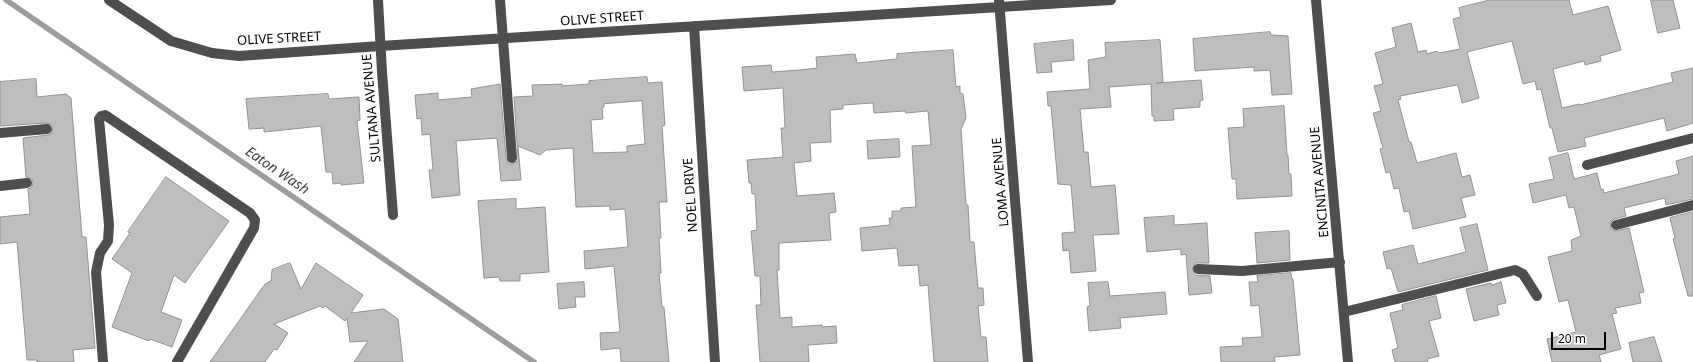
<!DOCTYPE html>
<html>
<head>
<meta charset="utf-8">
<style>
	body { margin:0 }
	#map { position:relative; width:1693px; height:362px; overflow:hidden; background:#fff; font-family:"Noto Sans",sans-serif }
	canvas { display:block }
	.scale { position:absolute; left:1551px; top:332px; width:55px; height:18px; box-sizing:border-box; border:2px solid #000; border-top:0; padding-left:5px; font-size:12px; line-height:14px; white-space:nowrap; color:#000; -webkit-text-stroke:3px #fff; paint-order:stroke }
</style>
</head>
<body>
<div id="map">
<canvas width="1693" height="362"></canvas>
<div class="scale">20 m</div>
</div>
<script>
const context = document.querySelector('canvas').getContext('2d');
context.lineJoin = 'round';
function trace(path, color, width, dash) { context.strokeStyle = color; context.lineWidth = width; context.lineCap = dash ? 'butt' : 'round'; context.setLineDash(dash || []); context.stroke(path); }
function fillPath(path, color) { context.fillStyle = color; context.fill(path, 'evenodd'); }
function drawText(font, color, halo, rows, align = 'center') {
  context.font = font + ' "Noto Sans",sans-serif'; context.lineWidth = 3; context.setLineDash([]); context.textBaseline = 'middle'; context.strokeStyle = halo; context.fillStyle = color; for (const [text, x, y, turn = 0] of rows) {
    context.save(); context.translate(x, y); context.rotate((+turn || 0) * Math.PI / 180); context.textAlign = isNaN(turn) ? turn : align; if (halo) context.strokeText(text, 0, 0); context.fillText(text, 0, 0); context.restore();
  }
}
const stream = new Path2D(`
	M6,0l528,362`);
const building = new Path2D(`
	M1490,0h79l4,15 35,-9 13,44 -21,6 1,5 -16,4 -1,-4 -31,8 9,39 17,-4 1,1 93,-23 -2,-9 22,-5v55l-26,8 -3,-13 -80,20 2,8 -28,6 -6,-24h-2l-9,-39 -4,1 -2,-9 -12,3 -11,-43 -45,11 12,46 -17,5 -4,-18h-1l-57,11 1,3 -3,1 11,42h2l6,21 39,-10 6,24 8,-2 5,20 -14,3 5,19 -53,12 -4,-18 -5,1 -5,-24 -5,1 -4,-17 -4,1 -6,-24 3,-1 -10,-35 8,-2 -7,-25 9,-2 -8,-31 21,-6 -4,-19 19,-5 7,29 8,-2 1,4 10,-3 2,2 21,-4 -7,-30 8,-2 -2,-9z
	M1651,0h22l7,28 -22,5z
	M1270,32l1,3 17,1 4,58 -20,1 -2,-25 -16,1v-4l-59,4 -2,-32z
	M1073,40l1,20 -23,2 1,10 -15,1 -3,-29z
	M1160,40l3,42 -7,1 45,-3 2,20 -3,1v6l-27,2 1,11 -20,1v-5h-2l-1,-32 -42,3 2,20 -31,2 4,43h4l3,35 24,-2 4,49 -26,1 3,36 -25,2 -2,-23 -6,1 -1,-18 13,-1 -4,-47 -13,-1 -7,-78h-3l-1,-14 43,-3 -2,-29 18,-3 -1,-14z
	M953,50l3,37 4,-1v7l3,1 3,24 -5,11 5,76h2l2,37h4l4,46h5l1,17 -6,1 3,31h5l2,25h-54l-6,-77 -8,1 -2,-21 -19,1 -2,-18 -35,3 -2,-23 30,-3 -1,-7h3v-7h9v-3l15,-1 -4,-61 19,-1 -3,-34 -22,2 -1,-2 -31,2 -1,-10 -30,2v4l-13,1 1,32 -21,1 1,18 -17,2 3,33 37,-3 2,19 -7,1 2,27 -52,3v27h-2l3,48 12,-1v10l30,-2v2l14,-1 1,17 -29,2 1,17h-49l-4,-57h5l-1,-29h-5l-4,-45 6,-1 -2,-36h-3l-1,-11h-2l-2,-23 36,-3 -2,-29h4l-2,-40 -39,3 -2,-24 29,-2 1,7 28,-2 17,-2 -1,-11 39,-3 2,9 40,-4v-5z
	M647,77l1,6 14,-1 3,43 -3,1 5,76h-8l2,36h-2l2,35h-2l3,34h2l5,55h-48l-1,-14 -19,2 -1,-17 20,-1 -6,-66 -29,3 -1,-18 44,-4 -3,-38 -15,1v-4l-34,1 -3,-59 -27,2 -6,5 -22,-9 3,34 -20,1 -4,-43 -41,3 4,54 -28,3 -3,-28h4l-3,-36 -8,1 -1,-17 -4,1 -2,-24 23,-2v7l34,-3 -1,-8 29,-5 6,74 3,6h4l5,-3v-3l-4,-61 19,-1 -1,-11 30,-1v2l27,-2v-3zM642,101l3,43 -18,2v6l-34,1 -2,-33 12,-1 -1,-12h2v-3z
	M36,79l1,18 29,-3 5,4 11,139h4l9,111 -22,2 1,12h-37v-2h-10l-10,-118 -17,2v-27l30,-3 -2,-25 3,-1 2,-5 -1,-4 -6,-2 -3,-39 25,-3 3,-1 2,-5 -1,-4 -6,-2 -46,3v-44z
	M328,94l1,5 30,-2 1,23 -3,1 7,62 -23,2v-2l-8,1 -1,-12h-6l-5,-46 -57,6v-4l-15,1 -3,-30z
	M1284,106l3,49h1l1,19h2l1,22 -55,3 -1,-20h-4l-4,-51 16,-1 -1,-18z
	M899,139l1,18 -32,2 -1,-18z
	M1568,153l6,26 23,-6 4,17 2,-1 1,4 75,-19 -3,-13 17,-5v43l-27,6 -1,-7 -41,10 2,8 -12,3 -4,4 1,6 4,2 14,-3 15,64 -5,1 2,10 -26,5 2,5 -5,1 9,35 -22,6 2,7h-49l-5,-23 29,-7 -8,-32 -9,2 -11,-45 24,-6 -1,-11 10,-4 -7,-29 -5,1 -3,-13 -33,8 -4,-19 25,-5 -5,-21z
	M166,177l63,44 -44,62 -11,-8 -13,37 21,8 -10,27 -22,-8 -1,2 -37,-14 20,-54 -20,-14 18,-26 -2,-1z
	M516,199v10l29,-2 4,65 -29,2v7h-20l-1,-4 -15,1 -6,-77z
	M1693,212v84h-5l-15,-57 2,-1 -5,-20z
	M1174,216v9l33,-2 2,40h-14l-3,6 3,6 15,1 2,17 -23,2 -3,-41 -5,1v-6l-34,3 -3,-34z
	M1477,224l11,46 -90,22 -7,-24 -4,1 -4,-17 30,-7 5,19 48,-12 -6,-24z
	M1289,231l1,29 -33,3 -2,-30z
	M290,263l11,26 15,-26 47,32 -12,18 33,-4 14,10 5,43h-49l14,-21 -18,1 -3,-24 -2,3 -20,-15 -2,2 -3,-2 -46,18 14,9 -11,17 -3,-1 -9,13h-55l55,-78 6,-3 1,-11z
	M1291,273l1,6h1l7,76 -26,2 1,5h-54l-1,-15 23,-1 -1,-8 20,-1 -3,-32 -8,1 -2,-24h9l-1,-6z
	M584,282l1,15h-10l1,10 -17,2 -2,-25z
	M1108,282l2,14 55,-4 2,22 -47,4 1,10 -32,3 -2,-24 3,-1 -2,-23z
	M1501,282l5,21 -9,2 2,10 -25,6 -8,-32 25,-6 1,2z
	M1436,296l5,22 -12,3 10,35 -12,3 1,3h-33l-3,-12 6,-2 -8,-35 13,-3 -1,-5z
	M1654,337l8,25h-29l-4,-19z`);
const minor = new Path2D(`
	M109,0l62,41 41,12 27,3 141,-10 731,-46
	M378,0l4,72 11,143
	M500,0l12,158
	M999,0l29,362
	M1316,0l32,362
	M694,26l21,336
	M0,133l47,-4
	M1587,165l106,-27
	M0,186l27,-3
	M1616,225l77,-20
	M1198,269l44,2 98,-9
	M1344,312l171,-42 8,4 14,22
	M103,362l-7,-90 4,-19 8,-12 1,-16 -10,-106 2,-3 4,-1 145,98 5,7 -1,8 -77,134`);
const streetNames = [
	["OLIVE STREET",602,19,-4],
	["OLIVE STREET",279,39,-3],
	["SULTANA AVENUE",372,108,-95],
	["LOMA AVENUE",1001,182,-95],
	["ENCINITA AVENUE",1320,182,-95],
	["NOEL DRIVE",691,195,-94]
];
const waterNames = [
	["Eaton Wash",277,171,34]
];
trace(stream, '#9c9c9c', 5.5);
fillPath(building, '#bebebe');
trace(building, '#929292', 1);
trace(minor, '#4e4e4e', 10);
drawText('13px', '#000', '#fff', streetNames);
drawText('italic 14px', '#3d3d3d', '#fff', waterNames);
</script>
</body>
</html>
